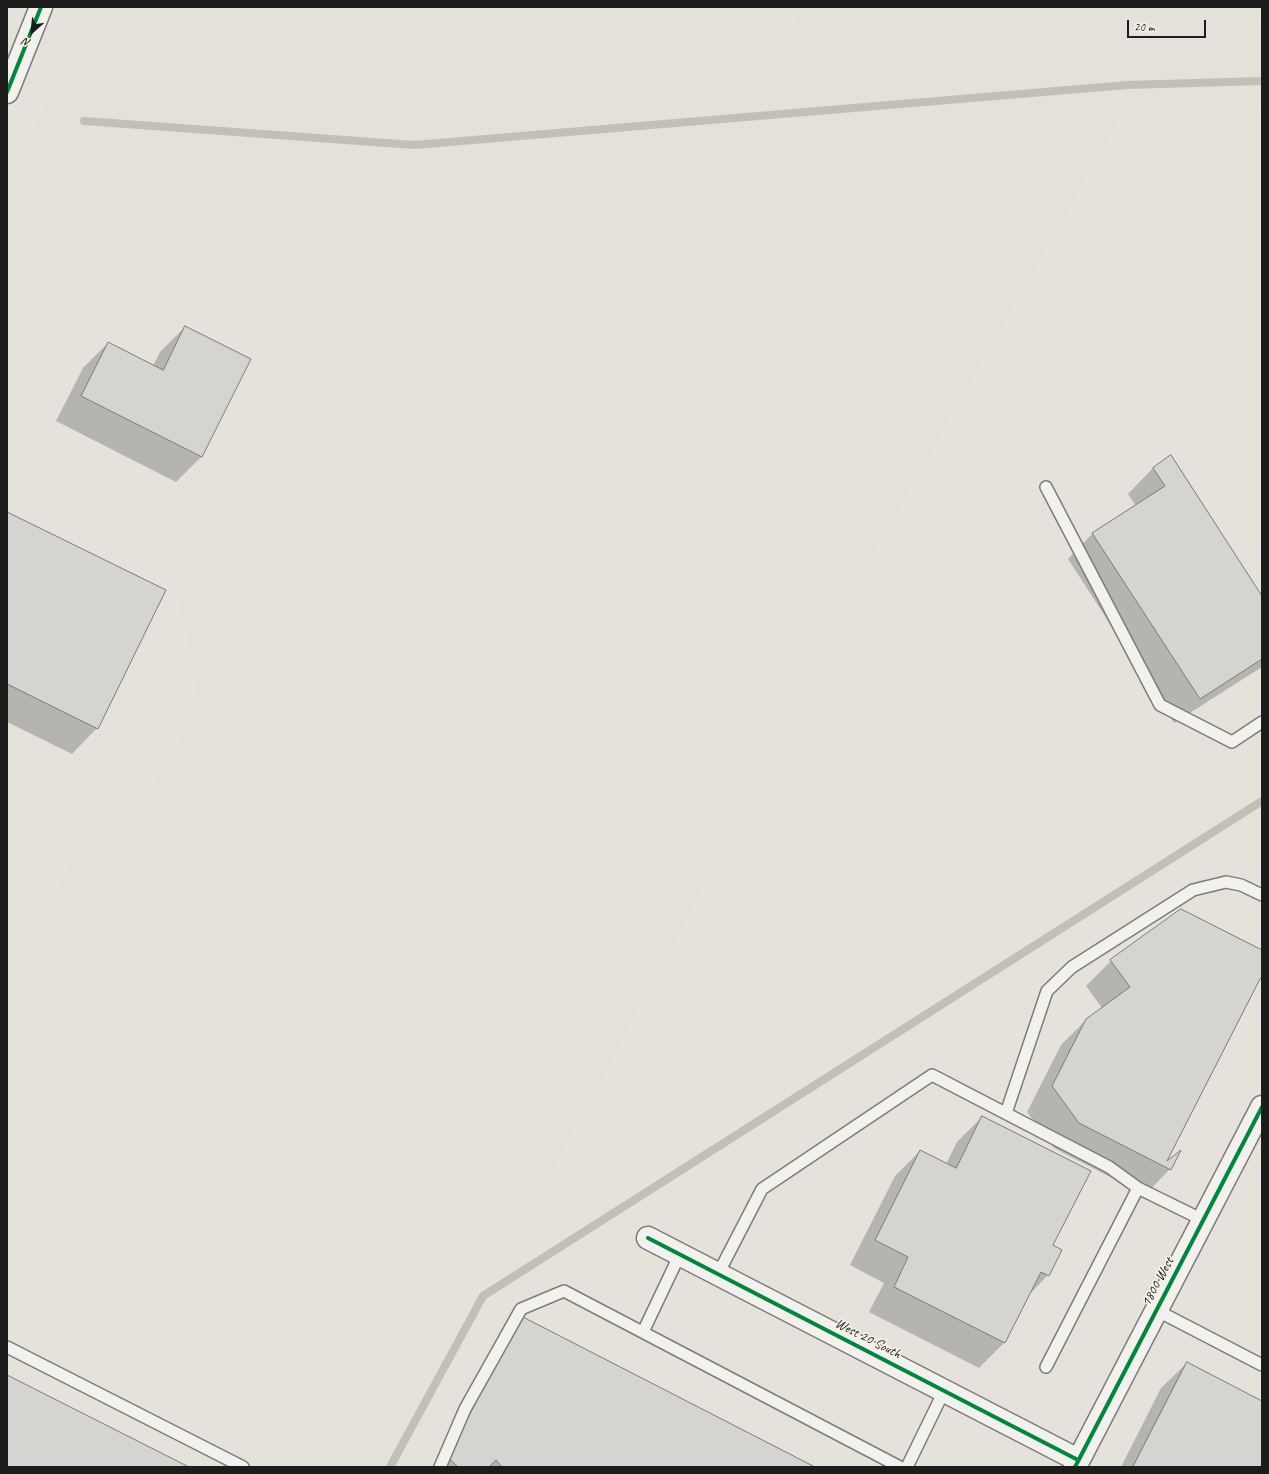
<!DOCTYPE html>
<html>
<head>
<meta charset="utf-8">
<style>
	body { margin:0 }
	#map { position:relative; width:1269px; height:1474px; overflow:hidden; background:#f4f2ec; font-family:Caveat,sans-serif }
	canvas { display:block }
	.frame { position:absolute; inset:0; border:8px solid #1c1c1c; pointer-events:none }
	.north { position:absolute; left:12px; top:12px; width:40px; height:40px; -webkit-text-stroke:3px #f7f3e8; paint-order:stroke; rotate:207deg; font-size:11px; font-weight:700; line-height:16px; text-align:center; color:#1c1c1c }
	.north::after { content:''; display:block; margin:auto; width:14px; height:18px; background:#1c1c1c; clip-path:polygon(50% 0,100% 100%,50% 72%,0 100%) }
	.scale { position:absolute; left:1127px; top:20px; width:79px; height:18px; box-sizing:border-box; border:2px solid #1c1c1c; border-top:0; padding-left:5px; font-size:12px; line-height:14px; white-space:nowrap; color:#1c1c1c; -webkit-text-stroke:3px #f7f3e8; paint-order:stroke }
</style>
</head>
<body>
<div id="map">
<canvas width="1269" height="1474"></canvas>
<div class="frame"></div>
<div class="north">N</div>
<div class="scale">20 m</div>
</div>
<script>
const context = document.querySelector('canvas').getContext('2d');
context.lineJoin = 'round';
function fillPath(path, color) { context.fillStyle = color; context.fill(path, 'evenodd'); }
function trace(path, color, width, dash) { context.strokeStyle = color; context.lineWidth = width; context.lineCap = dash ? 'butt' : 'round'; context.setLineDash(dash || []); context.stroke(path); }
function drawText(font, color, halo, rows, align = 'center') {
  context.font = font + ' Caveat,sans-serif'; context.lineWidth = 3; context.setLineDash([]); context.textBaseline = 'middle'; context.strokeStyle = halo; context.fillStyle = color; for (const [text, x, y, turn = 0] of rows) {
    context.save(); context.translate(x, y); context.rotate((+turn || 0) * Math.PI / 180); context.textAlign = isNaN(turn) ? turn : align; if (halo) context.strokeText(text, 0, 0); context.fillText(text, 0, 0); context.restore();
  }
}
const built = new Path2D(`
	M7,7h1255v1460h-1255z`);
const green = new Path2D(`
	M805,7h424l33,16v85l-134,-4 -256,452 -708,-355 -10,19 -131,-66 32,-72 164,33 216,-1 158,-5 120,-21 61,-39z
	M175,590l547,262 -168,316 -503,-263 22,-50 70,-53 56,-93 -12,-72z`);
const shadow = new Path2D(`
	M185,327l65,33 -49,97 -25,25 -120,-61 27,-53 25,-25 45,23 7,-14z
	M1153,468l109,130v69l-88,56 -106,-164 25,-26 43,-27 -8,-12z
	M7,513l90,215 -25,26 -65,-32z
	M1262,951v26l-5,5 -93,182 6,5 -25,26 -91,-47 -27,-36 34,-67 25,-25 16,-12 -16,-22 25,-25z
	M982,1117l70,129 -4,29 -20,21 -24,47 -25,25 -110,-56 15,-29 -34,-18 45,-89 25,-25 26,13 11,-22z
	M521,1317l291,150h-380l64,-125z
	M1187,1363l75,39v65h-141l40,-79z`);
const stream = new Path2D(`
	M84,121l330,24 713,-60 135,-4
	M390,1467l93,-171 779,-495`);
const building = new Path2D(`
	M185,326l66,33 -49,98 -121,-61 27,-54 55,28z
	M1171,455l91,141v63l-62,40 -108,-166 73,-47 -12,-18z
	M7,512l159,78 -68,139 -91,-45z
	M1181,909l81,41v27l-2,2 -93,182 14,-11 -10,20 -92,-47 -27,-37 34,-67 44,-32 -20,-27z
	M982,1116l109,55 -38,74 9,5 -13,26 -8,-4 -36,71 -111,-56 14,-30 -33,-17 45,-90 36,18z
	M521,1316l294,151h-313l-6,-7 -7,7h-31l-10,-10z
	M1187,1362l75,39v66h-129z
	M7,1375l182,92h-182z`);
const service = new Path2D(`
	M1046,487l114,218 72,37 30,-20
	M1006,1113l41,-122 25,-24 121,-77 33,-8 15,3 21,10
	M718,1274l44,-85 170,-114 177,92 29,21
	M1156,1310l106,55
	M643,1332l37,-78
	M7,1347l236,120
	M1046,1367l92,-179 65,32
	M440,1467l25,-58 56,-100 43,-18 336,176
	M907,1467l37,-76`);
const minor = new Path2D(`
	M7,92l34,-85
	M648,1238l430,222
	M1075,1467l187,-360`);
const cycleway = new Path2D(`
	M7,92l34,-85
	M648,1238l430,222
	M1075,1467l187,-360`);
const streetNames = [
	["1800 West",1158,1282,-62],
	["West 20 South",868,1339,27]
];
fillPath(built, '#e4e2da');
fillPath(green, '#e4e1da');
fillPath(shadow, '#0003');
trace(stream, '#c2bfb8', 8);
fillPath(building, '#d5d4d0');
trace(building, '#7d7c7a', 1);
trace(service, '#7d7c7a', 14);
trace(minor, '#7d7c7a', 25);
trace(service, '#f2f1ed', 11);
trace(minor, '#f2f1ed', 22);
trace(cycleway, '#00873e', 4);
drawText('14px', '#1c1c1c', '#f7f3e8', streetNames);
</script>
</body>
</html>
